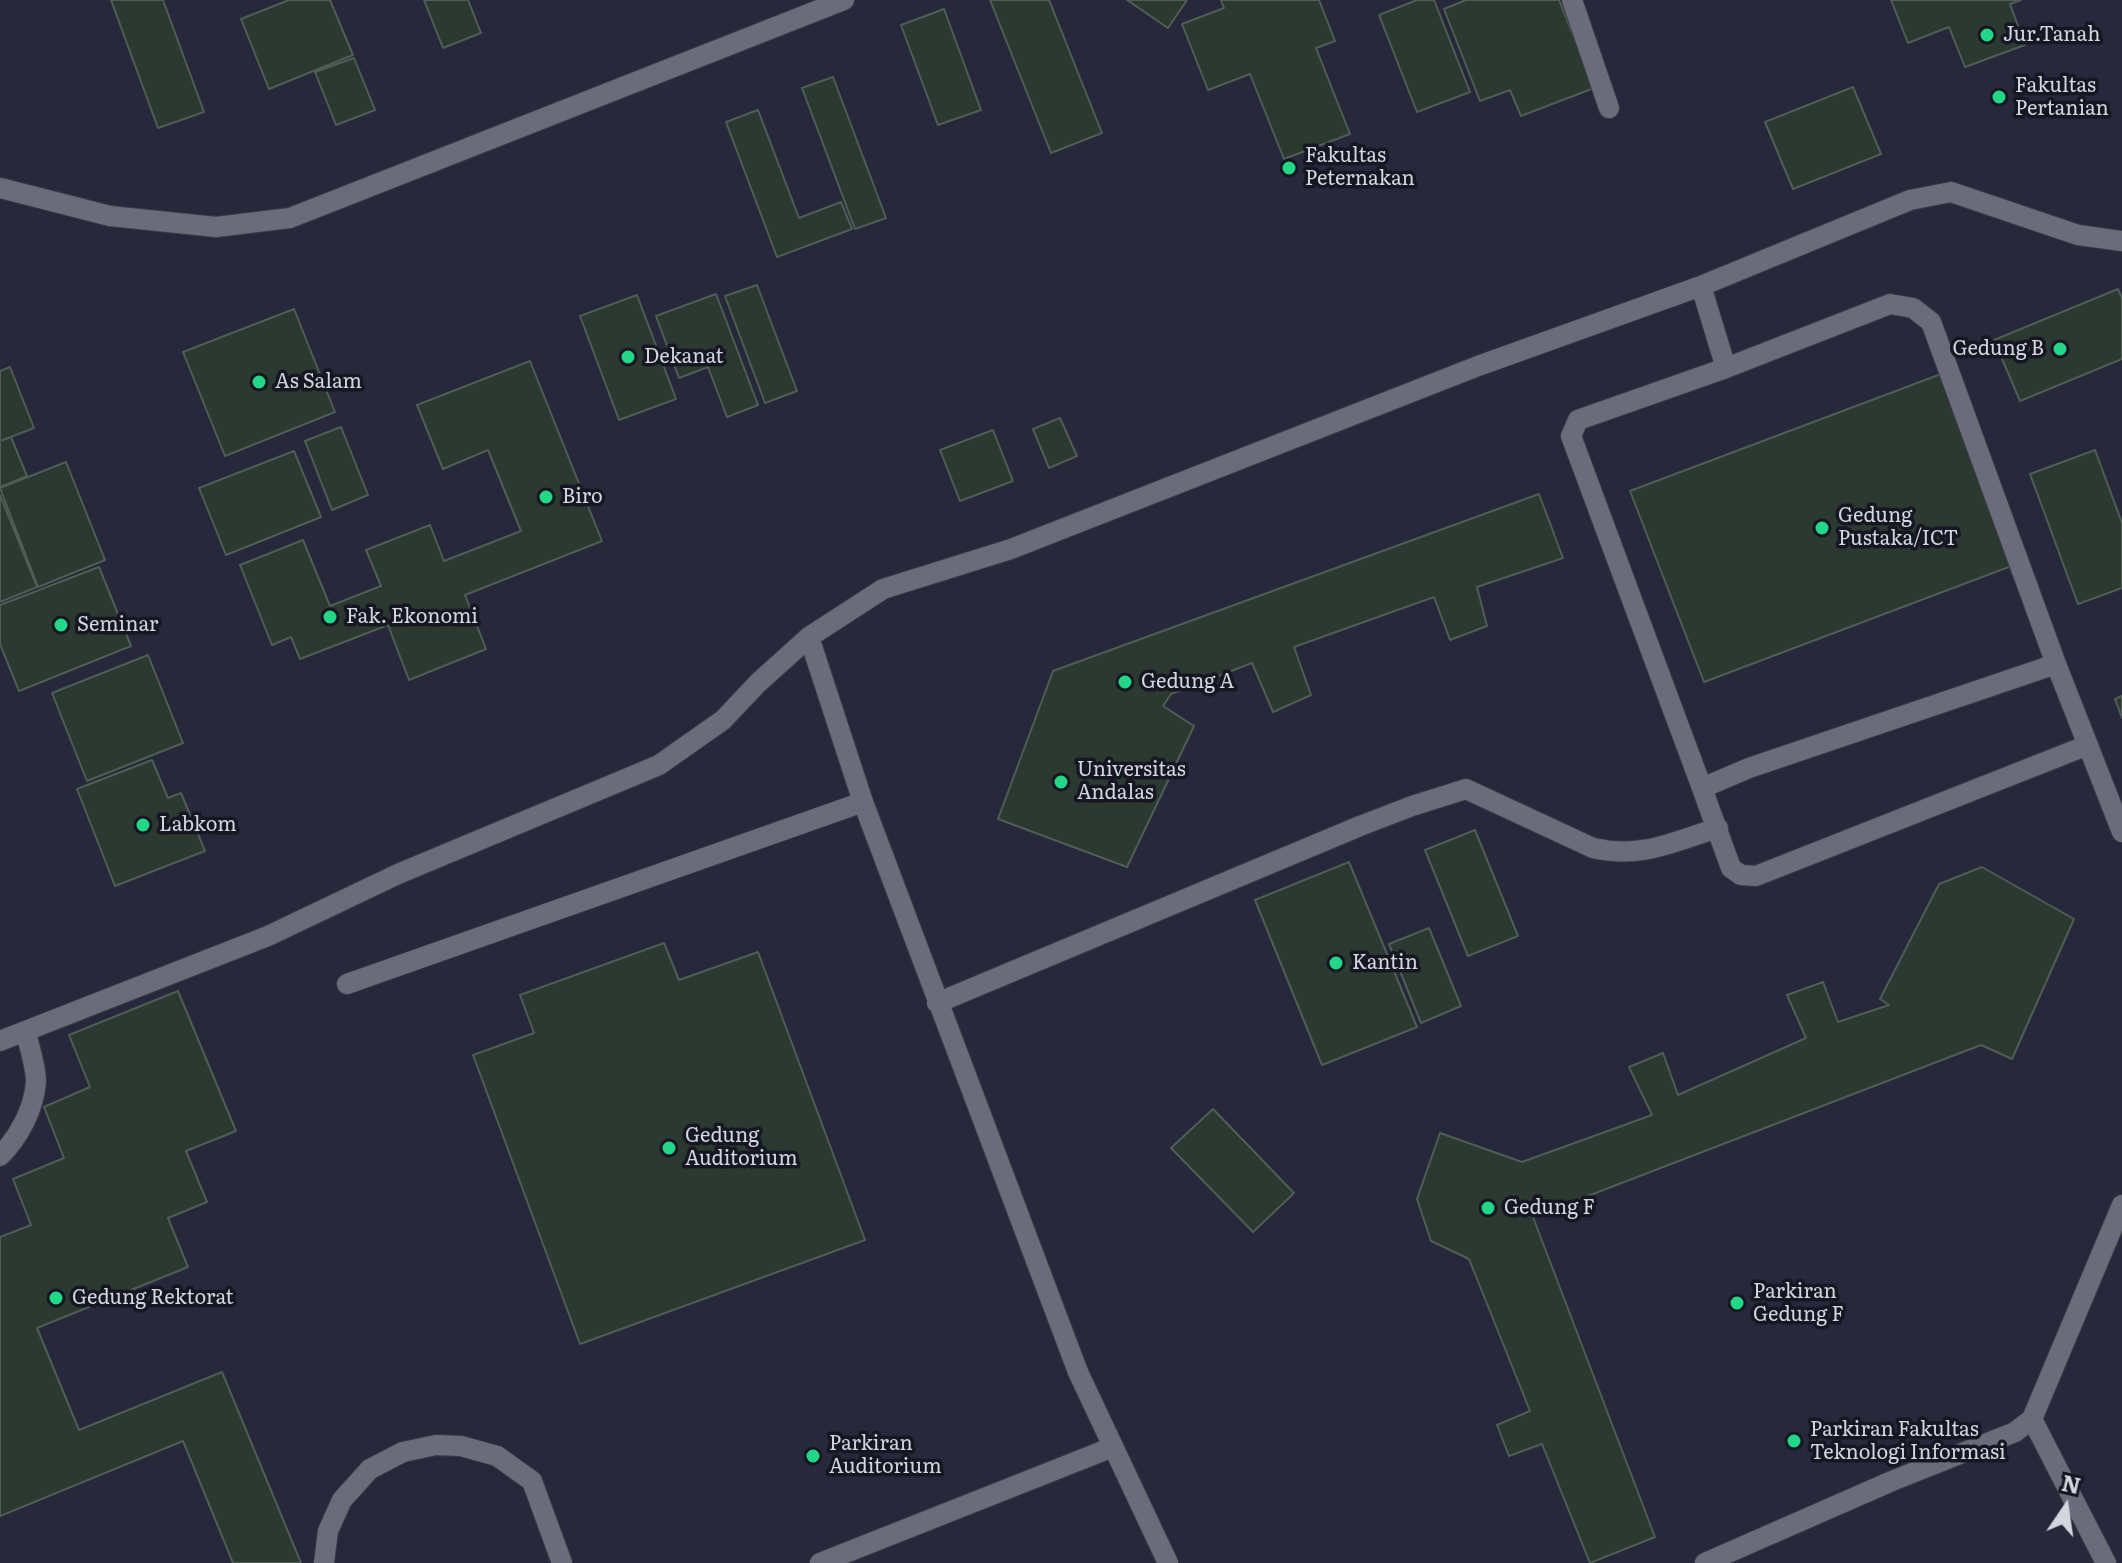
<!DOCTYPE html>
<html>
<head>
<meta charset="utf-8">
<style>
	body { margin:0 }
	#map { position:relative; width:2122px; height:1563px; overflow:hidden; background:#20212d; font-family:Literata,serif }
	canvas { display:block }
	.north { position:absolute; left:2026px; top:1467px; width:80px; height:80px; -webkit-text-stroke:6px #161723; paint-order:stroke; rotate:13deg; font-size:22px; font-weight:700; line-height:32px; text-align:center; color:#d4d5dd }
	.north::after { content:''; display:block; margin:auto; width:28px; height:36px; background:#d4d5dd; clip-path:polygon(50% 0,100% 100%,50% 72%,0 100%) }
</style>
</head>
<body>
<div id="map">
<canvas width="2122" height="1563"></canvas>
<div class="north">N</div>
</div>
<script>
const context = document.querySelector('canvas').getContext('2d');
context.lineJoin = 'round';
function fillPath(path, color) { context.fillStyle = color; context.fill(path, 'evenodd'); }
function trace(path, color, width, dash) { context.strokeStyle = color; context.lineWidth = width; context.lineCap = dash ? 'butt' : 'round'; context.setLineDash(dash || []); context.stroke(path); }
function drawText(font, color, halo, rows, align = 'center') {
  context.font = font + ' Literata,serif'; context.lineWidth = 7; context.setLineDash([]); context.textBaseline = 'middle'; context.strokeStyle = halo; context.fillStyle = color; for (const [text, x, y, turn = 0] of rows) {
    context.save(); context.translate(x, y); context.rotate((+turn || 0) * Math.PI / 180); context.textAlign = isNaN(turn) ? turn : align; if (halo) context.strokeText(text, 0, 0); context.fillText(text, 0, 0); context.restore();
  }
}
const built = new Path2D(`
	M0,0h2122v1563h-2122z`);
const building = new Path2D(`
	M111,0h52l41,112 -46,16z
	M289,0h41l23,55 -84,34 -28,-70z
	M424,0h44l13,33 -38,15z
	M990,0h59l53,133 -51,20z
	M1127,0h60l-19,28z
	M1221,0h98l16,41 -19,7 34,86 -66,25 -34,-85 -42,16 -26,-66 42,-16z
	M1417,0h17l36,92 -53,20 -38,-97z
	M1466,0h93l35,88 -73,28 -11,-26 -30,11 -36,-92z
	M1891,0h130l-11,4 15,41 -60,22 -16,-40 -41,16z
	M944,9l37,101 -43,15 -37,-100z
	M354,58l21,52 -39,15 -21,-53z
	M833,77l53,141 -31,11 -53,-141z
	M1853,87l28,67 -88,35 -28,-67z
	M758,110l41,108 42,-16 11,27 -75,28 -51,-135z
	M757,285l40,106 -32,12 -40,-107z
	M2118,289l4,9v61l-102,42 -26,-61z
	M716,294l42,111 -31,12 -19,-50 -29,11 -23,-62z
	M637,295l39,104 -57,21 -39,-104z
	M294,309l41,103 -110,44 -42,-104z
	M530,361l72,180 -137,54 21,54 -77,31 -21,-55 -88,34 -9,-22 -19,8 -32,-80 63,-25 27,66 51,-20 -15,-36 64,-25 14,36 77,-30 -33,-81 -45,19 -26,-64z
	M10,367l24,61 -34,13v-70z
	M1941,374l73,191 -310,117 -74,-191z
	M1060,418l17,38 -28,12 -16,-39z
	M341,427l27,68 -36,15 -27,-69z
	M993,430l20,51 -53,20 -20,-51z
	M11,437l16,39 -27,11v-46z
	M2095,450l27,73v65l-44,16 -48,-130z
	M294,451l27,66 -95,38 -27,-67z
	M66,462l39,98 -67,27 -38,-99z
	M1539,494l24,64 -86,29 10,39 -37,14 -16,-43 -140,50 17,48 -38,17 -21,-49 -81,31 -8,12 31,20 -67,141 -129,-48 55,-148z
	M0,495l37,92 -37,15z
	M99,567l32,79 -112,45 -19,-47v-39z
	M148,655l35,88 -96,38 -35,-88z
	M2122,696v22l-7,-19z
	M152,760l16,38 13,-5 24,58 -90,35 -38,-97z
	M1475,830l43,106 -50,20 -43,-106z
	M1349,862l68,165 -95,38 -67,-165z
	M1982,867l92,52 -62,140 -31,-14 -448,172 122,320 -65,26 -48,-119 -33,12 -12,-31 33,-14 -61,-152 -38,-18 -14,-42 23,-66 82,29 130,-47 -23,-48 34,-14 15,42 128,-57 -19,-43 36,-13 15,40 51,-17 -9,-6 59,-115z
	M1429,928l32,78 -40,17 -32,-79z
	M664,943l15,37 79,-28 107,288 -285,104 -107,-289 61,-22 -14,-38z
	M178,991l58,140 -50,20 21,51 -39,16 20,49 -151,61 42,102 143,-58 79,191h-68l-50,-122 -183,75v-279l31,-12 -18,-46 51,-21 -20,-51 46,-20 -21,-52z
	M1213,1109l81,84 -41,39 -82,-84z`);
const lane = new Path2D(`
	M1572,0l37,108
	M0,188l110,28 106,11 74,-9 554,-218
	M1701,286l25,82 164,-64 23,4 18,14 125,342 66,168
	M809,637l54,165 215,570
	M2056,664l-307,104 -47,20 29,80 10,7 15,1 332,-131
	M1702,788l-131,-352 7,-16 148,-52
	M347,984l516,-182
	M937,1003l423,-177 52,-20 54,-17 127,59c49,11 79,-6 125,-20
	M0,1041l268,-105 130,-62 261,-109 64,-45 35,-37 51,-46 74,-48 128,-40 467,-183 223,-80 209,-86 41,-8 127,43 44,6
	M0,1156c19,-19 34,-47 36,-74 0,-16 -7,-35 -10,-50
	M324,1563l4,-32 14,-31 28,-31 33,-17 33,-7 25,1 36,10 35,25 30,82
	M820,1563l293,-116`);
const street = new Path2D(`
	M1078,1372l90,191
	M2032,1419l74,144
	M1705,1563l187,-82 123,-49 17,-13 90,-214`);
const markers = [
	[1987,35,8,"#22d887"],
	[1999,97,8,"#22d887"],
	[1289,168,8,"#22d887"],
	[2060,349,8,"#22d887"],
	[628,357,8,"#22d887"],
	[259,382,8,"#22d887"],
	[546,497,8,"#22d887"],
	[1822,528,8,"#22d887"],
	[330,617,8,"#22d887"],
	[61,625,8,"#22d887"],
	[1125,682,8,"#22d887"],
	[1061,782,8,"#22d887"],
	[143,825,8,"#22d887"],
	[1336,963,8,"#22d887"],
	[669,1148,8,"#22d887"],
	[1488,1208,8,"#22d887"],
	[56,1298,8,"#22d887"],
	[1737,1303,8,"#22d887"],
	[1794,1441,8,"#22d887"],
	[813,1456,8,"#22d887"]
];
const poiNames = [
	["Jur.Tanah",2003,35],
	["Fakultas",2015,86],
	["Pertanian",2015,109],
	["Fakultas",1305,156],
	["Peternakan",1305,179],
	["Gedung B",2044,349,"right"],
	["Dekanat",644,357],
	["As Salam",275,382],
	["Biro",562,497],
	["Gedung",1838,516],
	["Pustaka/ICT",1838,539],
	["Fak. Ekonomi",346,617],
	["Seminar",77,625],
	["Gedung A",1141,682],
	["Universitas",1077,770],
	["Andalas",1077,793],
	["Labkom",159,825],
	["Kantin",1352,963],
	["Gedung",685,1136],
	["Auditorium",685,1159],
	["Gedung F",1504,1208],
	["Parkiran",1753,1292],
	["Gedung F",1753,1315],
	["Gedung Rektorat",72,1298],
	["Parkiran Fakultas",1810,1430],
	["Teknologi Informasi",1810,1453],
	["Parkiran",829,1444],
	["Auditorium",829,1467]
];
fillPath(built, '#27283b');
fillPath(building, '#2b3930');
trace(building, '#4f5e54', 2);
trace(lane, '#3a3b45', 22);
trace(street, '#3a3b45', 22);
trace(lane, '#6b6c7b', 20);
trace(street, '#6b6c7b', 20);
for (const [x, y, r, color] of markers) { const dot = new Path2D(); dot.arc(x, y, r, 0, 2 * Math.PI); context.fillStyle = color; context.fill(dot); trace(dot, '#161723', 3); }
drawText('20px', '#d4d5dd', '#161723', poiNames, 'left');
</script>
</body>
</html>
